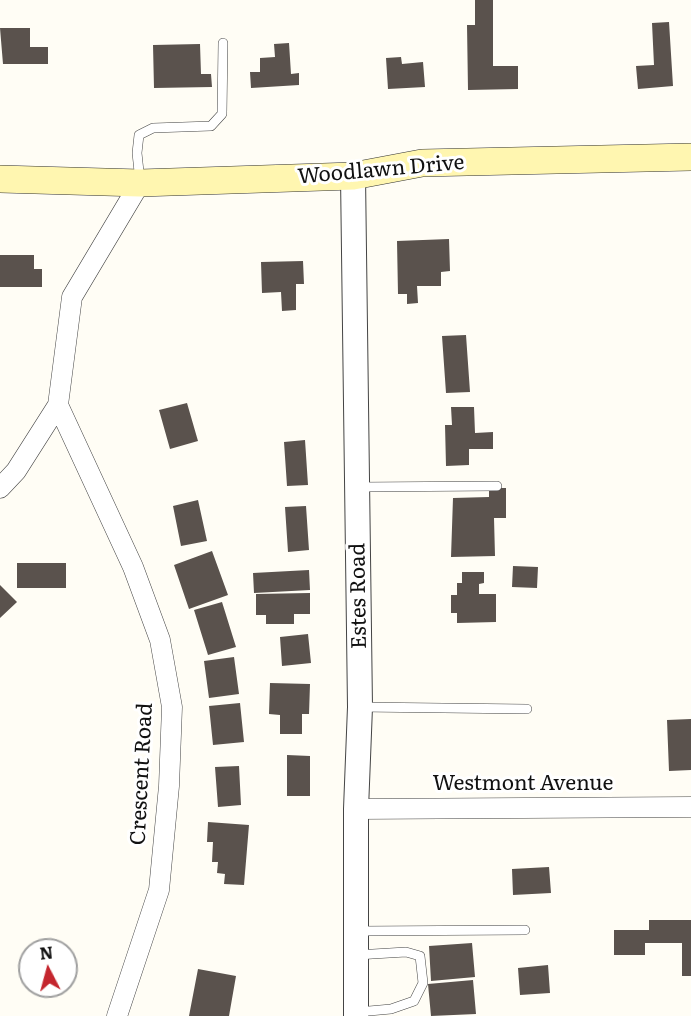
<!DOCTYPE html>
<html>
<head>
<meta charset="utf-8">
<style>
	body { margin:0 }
	#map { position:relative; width:691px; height:1016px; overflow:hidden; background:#fffdf5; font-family:Literata,serif }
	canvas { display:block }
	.north { position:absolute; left:18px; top:938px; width:60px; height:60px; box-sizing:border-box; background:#fff; border:2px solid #a0a0a0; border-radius:50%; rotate:354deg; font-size:16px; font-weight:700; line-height:24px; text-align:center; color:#111 }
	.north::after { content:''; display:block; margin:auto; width:21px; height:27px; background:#c4262e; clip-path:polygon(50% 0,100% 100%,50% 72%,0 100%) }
</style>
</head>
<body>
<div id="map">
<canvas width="691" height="1016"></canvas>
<div class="north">N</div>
</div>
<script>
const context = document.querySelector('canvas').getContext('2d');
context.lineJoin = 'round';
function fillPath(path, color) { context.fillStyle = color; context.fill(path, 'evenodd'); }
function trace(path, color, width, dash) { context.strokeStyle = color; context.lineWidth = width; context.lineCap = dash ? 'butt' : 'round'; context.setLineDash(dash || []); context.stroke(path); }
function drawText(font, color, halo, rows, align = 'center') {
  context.font = font + ' Literata,serif'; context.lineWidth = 6; context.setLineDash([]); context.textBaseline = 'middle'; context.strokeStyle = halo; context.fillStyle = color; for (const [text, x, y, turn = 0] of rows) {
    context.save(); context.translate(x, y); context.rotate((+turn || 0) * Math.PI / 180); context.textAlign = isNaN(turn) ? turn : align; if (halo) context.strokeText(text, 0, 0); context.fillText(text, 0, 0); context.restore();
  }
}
const building = new Path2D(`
	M475,0h18v66h25v23l-50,1 -1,-65h8z
	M669,22l4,64 -35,3 -2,-23 18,-1 -2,-42z
	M0,28h30v19h18v17h-45z
	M289,43l2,31 8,-1v12l-48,3 -1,-16h10v-14l15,-1 -1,-13z
	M200,44l1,30h10l1,13 -58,1 -1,-43z
	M401,57l1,7 21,-2 2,25 -37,2 -2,-31z
	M449,239l1,32 -9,1v14h-24l1,17 -11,1v-10h-9l-1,-53z
	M0,255h34v14h8v18h-42z
	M303,261l1,23h-8v26l-14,1 -1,-19 -19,1 -1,-31z
	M466,335l4,57 -24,1 -4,-57z
	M187,403l11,38 -28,8 -11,-39z
	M451,407h23l1,26 18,-1v17h-24v16l-23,1 -1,-41h7z
	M305,440l3,45 -21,1 -3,-44z
	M489,488h17v30h-12l1,38 -44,1 2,-59 36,-1z
	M198,500l9,41 -26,5 -8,-40z
	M306,506l3,44 -21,2 -3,-45z
	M212,551l16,44 -39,14 -15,-44z
	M17,563h49v25h-49z
	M513,566l25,1 -1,21 -25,-1z
	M309,570l1,20 -56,3 -1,-20z
	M462,572h22v11l-5,1v10h17v28l-39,1v-10h-6v-18h6v-12h5z
	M0,585l17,17 -17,16z
	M310,593v21h-16v10h-28v-9h-10v-21z
	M222,602l14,45 -28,8 -14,-45z
	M308,634l3,29 -29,3 -2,-29z
	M234,657l5,37 -30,4 -5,-37z
	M270,683l40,1 -1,30h-7v20h-22v-19l-11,-1z
	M240,703l4,39 -31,3 -4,-39z
	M691,719v51l-22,1 -2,-51z
	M287,755l23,1v40h-23z
	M239,766l2,39 -23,2 -3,-40z
	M208,822l41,3 -5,60 -20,-1 1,-10 -8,-1 1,-11h-6l1,-20h-6z
	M549,867l2,26 -38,2 -1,-26z
	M649,920h42v56h-9v-33h-37v12h-31v-25h35z
	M472,943l3,34 -44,4 -2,-35z
	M548,965l2,28 -30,2 -2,-27z
	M198,969l38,7 -7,40h-40z
	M473,980l3,34 -45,2 -3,-32z`);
const service = new Path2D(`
	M140,181l-3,-28 2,-18 14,-7 58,-2 11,-12 1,-71
	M358,487l139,-1
	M360,707l167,2
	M358,931l167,-1
	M356,955l50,-3 14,4 3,27 -9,18 -23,8 -33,3`);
const minor = new Path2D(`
	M58,405l75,162 27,73 12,67 -3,79 -10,104 -42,126
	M0,488l16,-17 42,-66 14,-108 68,-114
	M356,809l335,-2`);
const tertiary = new Path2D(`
	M353,176l7,531 -4,102v207`);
const secondary = new Path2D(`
	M0,179l140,4 213,-7 69,-13 269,-6`);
const streetNames = [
	["Woodlawn Drive",381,170,-5],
	["Estes Road",359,596,-91],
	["Crescent Road",142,774,-87],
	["Westmont Avenue",523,784]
];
fillPath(building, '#5a524d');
trace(service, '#444', 10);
trace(minor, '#444', 21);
trace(tertiary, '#444', 26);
trace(secondary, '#333', 28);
trace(service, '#fff', 9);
trace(minor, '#fff', 20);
trace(tertiary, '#fff', 24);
trace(secondary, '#fff6b0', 27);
drawText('21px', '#111', '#fff', streetNames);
</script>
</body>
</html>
